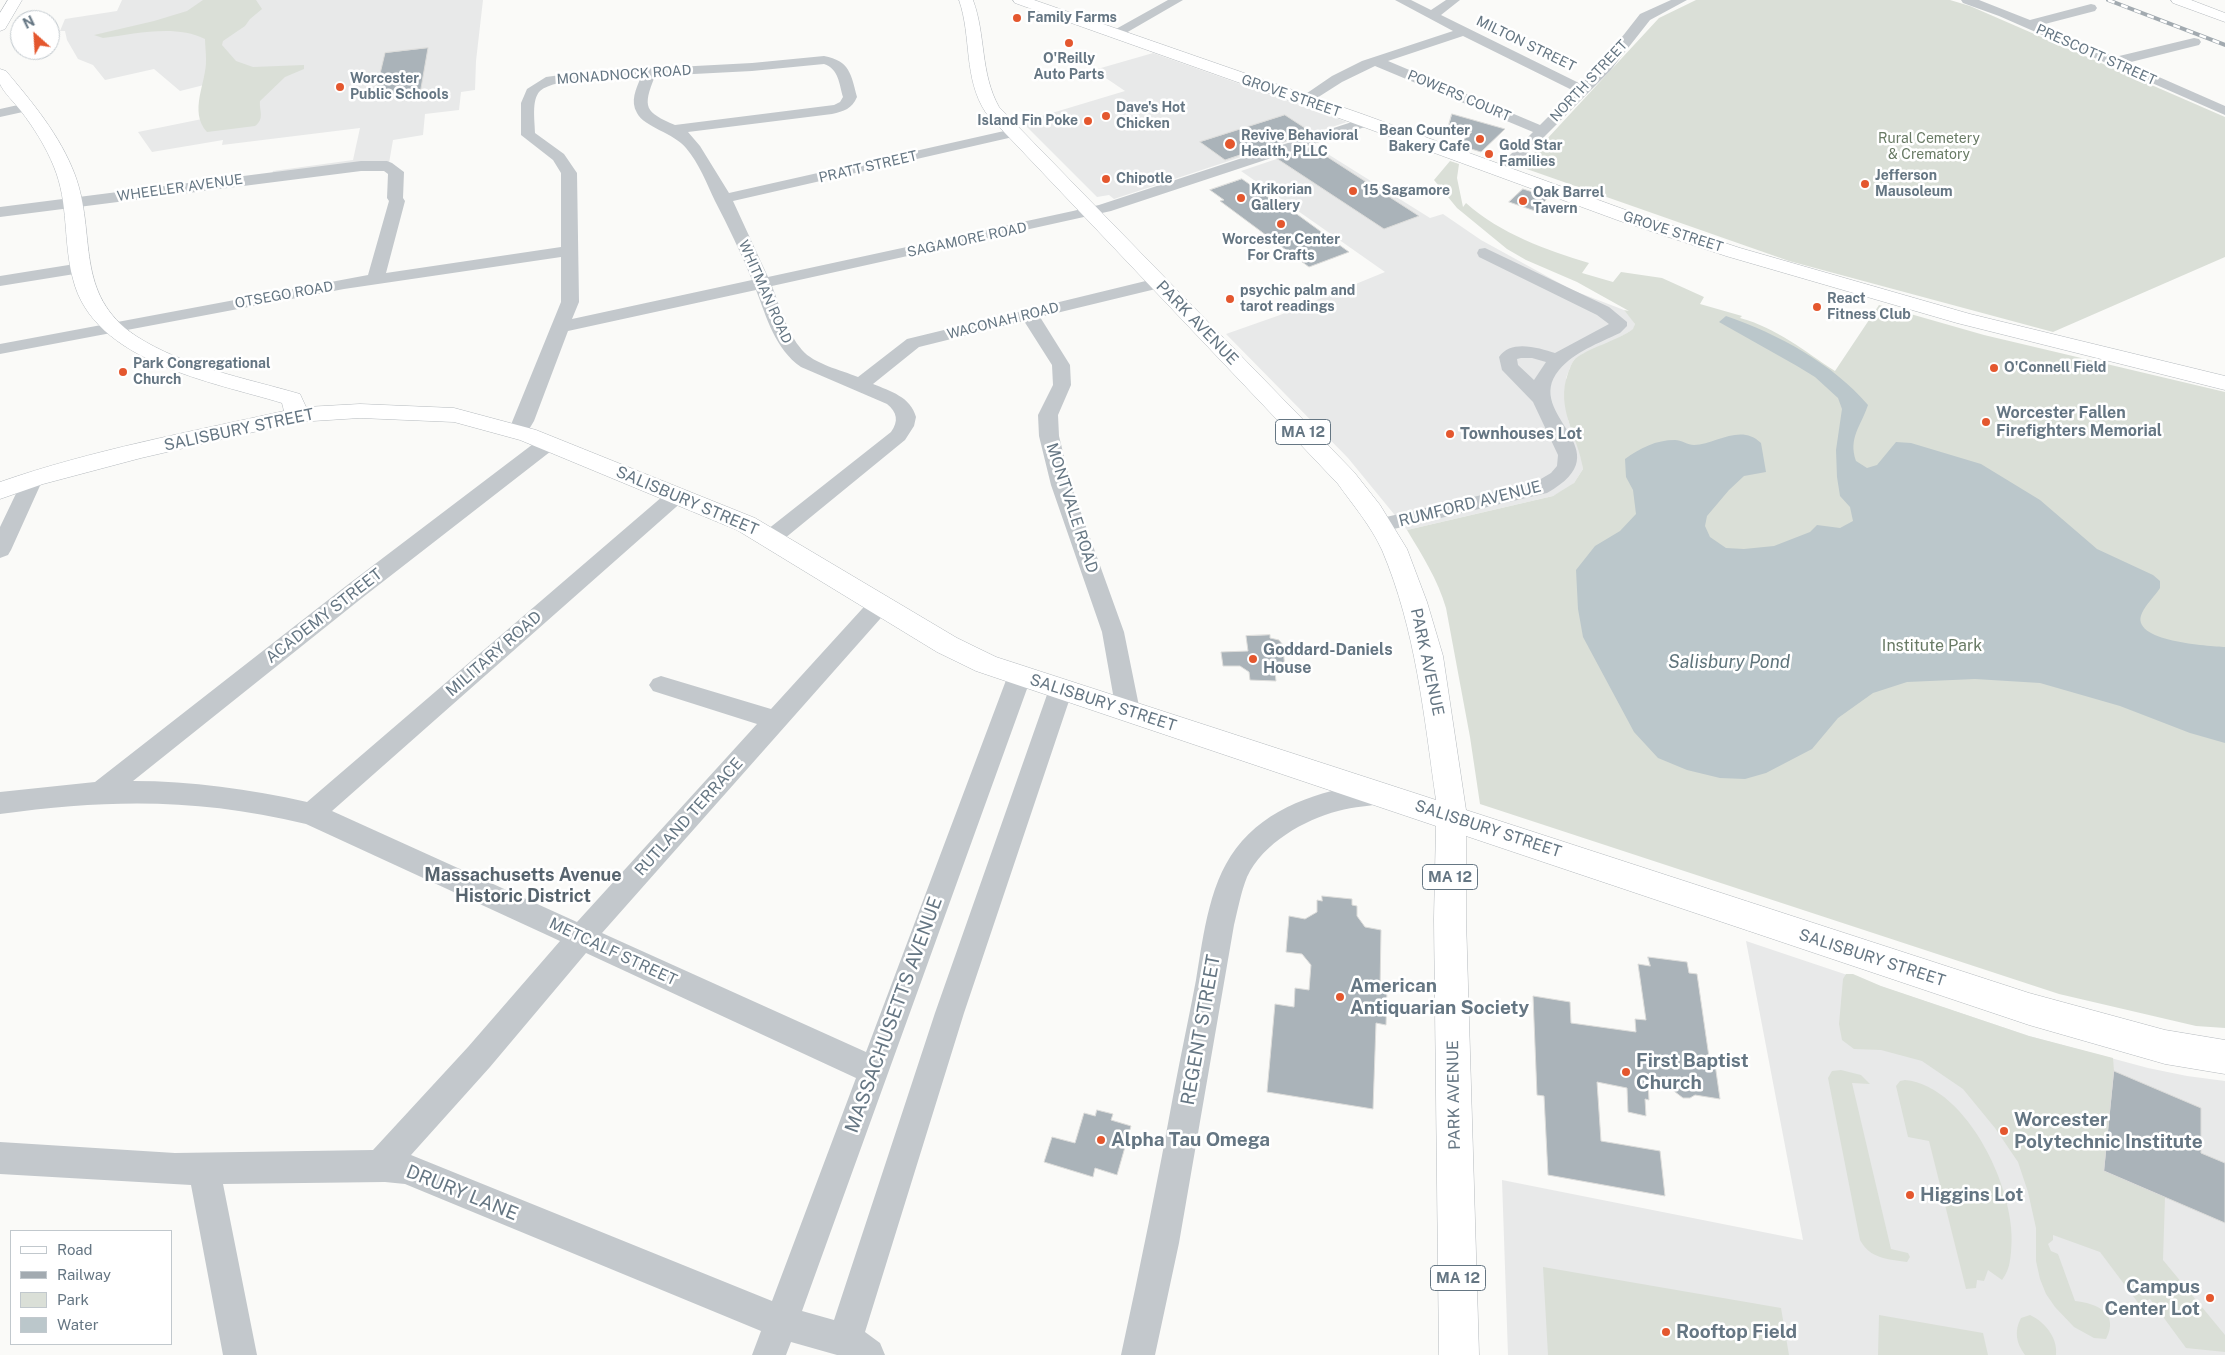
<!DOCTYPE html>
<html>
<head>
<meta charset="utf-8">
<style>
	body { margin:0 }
	#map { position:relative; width:2225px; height:1355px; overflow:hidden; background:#fafaf8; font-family:"Public Sans",sans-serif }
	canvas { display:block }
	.legend { position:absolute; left:10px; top:1230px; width:162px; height:115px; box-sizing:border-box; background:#fff; border:1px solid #c1c8cd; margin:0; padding:6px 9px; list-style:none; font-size:15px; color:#657683 }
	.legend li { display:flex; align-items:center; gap:10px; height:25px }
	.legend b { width:25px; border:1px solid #c1c8cd }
	.north { position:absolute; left:10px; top:10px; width:50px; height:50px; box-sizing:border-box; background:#fff; border:1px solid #c1c8cd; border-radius:50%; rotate:334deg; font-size:14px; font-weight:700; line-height:20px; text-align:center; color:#657683 }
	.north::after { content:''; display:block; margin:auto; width:18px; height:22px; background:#e4572e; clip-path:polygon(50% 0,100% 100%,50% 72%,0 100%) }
</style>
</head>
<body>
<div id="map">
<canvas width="2225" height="1355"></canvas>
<ul class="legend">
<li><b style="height:6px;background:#fff"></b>Road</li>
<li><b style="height:6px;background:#a2aab0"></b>Railway</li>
<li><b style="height:14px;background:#dadfd7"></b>Park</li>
<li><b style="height:14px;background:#bbc7cb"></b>Water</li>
</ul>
<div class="north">N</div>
</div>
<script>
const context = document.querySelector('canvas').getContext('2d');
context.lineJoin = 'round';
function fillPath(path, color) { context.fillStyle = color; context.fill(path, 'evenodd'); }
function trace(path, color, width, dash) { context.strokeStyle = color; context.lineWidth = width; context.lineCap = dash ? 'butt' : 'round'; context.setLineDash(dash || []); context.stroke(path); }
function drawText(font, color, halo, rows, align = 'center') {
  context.font = font + ' "Public Sans",sans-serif'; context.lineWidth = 5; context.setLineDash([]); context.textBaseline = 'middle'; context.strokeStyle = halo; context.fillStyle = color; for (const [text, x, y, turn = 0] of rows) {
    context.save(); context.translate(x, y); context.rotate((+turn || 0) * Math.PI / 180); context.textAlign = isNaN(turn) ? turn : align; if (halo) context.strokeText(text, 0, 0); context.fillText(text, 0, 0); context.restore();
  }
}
const built = new Path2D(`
	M122,0h361l-7,61 -1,29 -14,2 -2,18 -34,4 -2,21 -30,5 -4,23 -118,14 2,-6 80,-11 7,-32 -138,17 1,-5 -71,12 -14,-20 74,-15 -8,-32 -24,6 -26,-22 -49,11 -12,-15 -15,-6 -11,-19 -2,-9h-5l5,-12 52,-8z
	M1153,53l194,69 -233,77 -5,-4 -12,2 -75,-75 103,-31 -31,-21z
	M1315,146l115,72 13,-4 38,26 91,50 52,20 8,9 3,5 -1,5 -19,11 -32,14 -9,6 -4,8 -4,10 2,42 13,33 2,16 -9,14 -7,6 -14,7 -146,34 -59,-72 -122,-124 54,-19 105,-43 -144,-101z
	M1746,941l283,95 119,32 39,8 38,5v274h-717l-6,-175 301,60z`);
const green = new Path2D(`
	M203,0h53l6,9 -12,10 -5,7 -22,15 -1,4 14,16 17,6 51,-2v4l-19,8 -25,24c-1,9 5,18 -5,25l-48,6c-19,-21 0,-50 -1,-73 0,-7 -1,-14 -1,-20 -30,-15 -70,-5 -102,-1l-9,-3 60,-14 33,-10z
	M1696,0h254l20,6 255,111v140l-172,75 -264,-71 -268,-94 138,-149z
	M1450,161l9,3 -2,14 6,29 3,-4c35,31 80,47 123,60l-7,10 31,9 8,-10 41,6 42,19 -4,7 42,12 -2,2c37,10 64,33 95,53l44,-66 105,30 241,57v636l-29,-2 -137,-32 -579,-190 -10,-67 -24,-129c-8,-28 -24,-53 -39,-78l146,-34 21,-13 9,-14c-5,-34 -28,-60 -15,-96 2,-5 4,-11 7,-14 13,-11 42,-18 58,-30l2,-5 -11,-14 5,1 -52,-29 -51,-22 -19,-11 -50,-41 -23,-28z
	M1846,974h7l28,12 148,50 84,22 1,13 -10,99 61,27 -2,63 62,75v17l-39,-4 -36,-49 -11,5 -39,-52 -47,-17v5l-5,4 3,7 7,3 17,47c21,2 45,12 31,38l-12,-1 -20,-11 -19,-20 -9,-13 -6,-15 -4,-18v-33l-8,-36 -10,-30 -23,-34 -32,-39 -41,-28 -41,-11 -27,-1 -12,-9 -3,-16 4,-45z
	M1841,1070l20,5 9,9 -18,-1 39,166 17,4 2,4 -3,5c-19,-3 -37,-3 -47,-22l-32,-162 4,-7z
	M1905,1080c63,6 114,115 106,172 -1,11 -2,18 -9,28l-14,-10 -4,11 -7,-1 -1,8 -10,1 -37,-148 -21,-4 -12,-51 4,-5z
	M1543,1267l238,41 8,47h-241z
	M1879,1315l104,18 5,22h-110z
	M2030,1315c15,7 28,23 26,40h-31c-9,-12 -11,-24 -4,-37z`);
const water = new Path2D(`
	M1726,316c52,18 106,47 142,89 -7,21 -20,33 -12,56l11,7 10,-3 19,-23 15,1 70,21 59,36 57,49 56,26 7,6v7c-5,8 -14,16 -18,25 -14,29 68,33 83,34v96l-35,-10 -70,-27 -80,-23 -65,-4 -68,3 -34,11 -35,25 -26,31 -46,24 -21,6 -25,-1 -33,-8 -29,-12 -24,-26 -51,-95 -5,-28 -2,-39 19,-24 25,-15 16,-17 -3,-24 -7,-13 -1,-18c15,-11 31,-19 50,-19 6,0 13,5 19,5 22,-1 47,-22 67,-2l5,29 -22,4 -15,14 -22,26 -2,10 5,11 16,11 18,1 30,-3 36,-14 7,-7 23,3 13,-7 -3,-14 -10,-11 -3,-19 -1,-27 6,-41 -4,-11 -23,-21 -18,-11 -78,-44z`);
const building = new Path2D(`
	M428,48l-8,46 -46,5 11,-46z
	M1452,114l53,15 -24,23 -23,-7 14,-13 -23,-7z
	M1285,115l26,17 -48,17 -2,-1 -36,12 -25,-18z
	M1312,147l107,69 -35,13 -108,-71z
	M1242,179l30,21 4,-1 73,53 -40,15 -89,-66 4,-1 -14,-10z
	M1523,189l26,8 -14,14 -26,-9z
	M1270,635v3l9,2 4,5 2,27h-10l1,9 -26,-1 -1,-8 -9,-6h-17l-2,-14 27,-1 -2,-15z
	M1322,896l30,3v6l5,1v10l8,11 16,3 -1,59 7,1 -1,35 -10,-2 -3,86 -106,-17 8,-88 19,3 1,-19 14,2 2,-25 -9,-11 -16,-2 3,-36 16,3 12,-7v-12l5,1z
	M1648,957l39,5 2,11 8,1 13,90h5l5,35 -25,-4 -5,3h-7l-13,-10 -22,-5 1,17 -4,-1 1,17 -18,-4 -1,-24 -30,-6 4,59 59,10 5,45 -117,-21 -4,-79 -7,-1 -4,-99 37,6 1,21 65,9 -1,-13 11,1 -8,-56 12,2z
	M2114,1071l87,37v45l24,10v60l-121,-52z
	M1097,1110l16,4 -2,6 20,6 -14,49 -22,-7 -2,9 -49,-15 8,-25 23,6 9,-30 11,3z`);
const minor = new Path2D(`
	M1168,0h15l-64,37h-10l-2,-3z
	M1395,0h16l20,10 15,-10h14l-19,15 140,69 19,-19 40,-51 31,-14h16l-37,20 -40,51 -103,103h-10l-3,-3 39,-39 -158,-66 -33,16 -33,21h-10l-2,-3 35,-24 30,-15 91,-30zM1463,36l111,55 -34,34 -152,-64z
	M1961,0h18l51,20 61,-16 4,1 2,3 -2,3 -54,14 74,32 79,-19 5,1 2,3 -2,3 -72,18 98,43v9l-226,-99 -36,-13z
	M824,56c26,5 27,18 33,41 -5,12 -13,14 -25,17l-144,18 12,14 29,47 284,-64 5,1 2,3 -2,3 -5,1 -280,64 35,76 305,-66 26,-6 262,-86h10l2,3 -2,3 -260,86 -339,75c8,21 15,47 30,64 12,14 39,20 56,27l49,-38 251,-61 6,1 3,4 -3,4 -124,30 30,48 1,20 -13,30 1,21 12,49 53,147 16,79 -3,7 -9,3 -9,-3 -3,-7 -14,-79 -51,-147 -12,-49 -1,-21 15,-30 -1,-20 -28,-44 -105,26 -46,37c17,7 38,13 43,33l-2,9 -9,14 -126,103 -8,2 -8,-2 -3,-5 3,-5 128,-101c8,-11 6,-20 -4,-28l-86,-37c-26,-18 -34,-49 -45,-77l-188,41 -34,90 -9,15 -7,2 -7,-2 -3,-4 53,-130v-45l-217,32 -344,65v-10l368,-69 21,-74 -2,-3 1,-24 -4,-3h-23l-361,46v-10l361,-46h26l5,2 12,9 -1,26 2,3 -19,72 175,-26v-74l-8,-13 -32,-25v-32l6,-14 19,-12 36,-5 170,-9zM824,64c15,5 15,20 19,33l-3,5 -6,3 -159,20c-30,-13 -33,-17 -20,-49l97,-5zM641,77c-5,12 -11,24 -4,36 7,14 37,20 49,35 13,15 21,36 29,53 13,25 26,52 37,79l-180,39 7,-17 -2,-129 -13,-19 -29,-21c0,-11 -4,-33 5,-42 15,-14 80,-13 101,-14z
	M27,103l7,4 -2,3 -32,7v-8z
	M1485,248l124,59 18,15v4l-7,7c-21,10 -46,19 -61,37 -38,46 67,79 -12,123l-166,39 -8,-2 -3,-5 3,-5 161,-37 17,-10 6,-7 1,-11 -25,-53 -31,-32 -3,-13c12,-18 40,-9 56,-4l54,-29 -12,-9 -118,-58 -2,-4 2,-4zM1521,358h11l14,4 -12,18 -16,-15 -1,-6z
	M81,263l6,1 2,4 -2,4 -87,14v-10z
	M548,437l7,1 3,5 -3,5 -193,150 -229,183c59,0 116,8 174,21l363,-312 7,-2 7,2 3,5 -3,5 -352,311 245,111 180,-198 -104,-33 -4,-6 4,-6 8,-3 110,33 101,-111 8,-2 8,2 3,6 -3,6 -286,323 264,119 142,-377 4,-6 8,-3 8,3 4,6 -230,636 32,9 101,-307 114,-324 4,-7 8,-2 8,2 4,7 -109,324 -99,319 15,11 5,12h-48l-46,-13 -5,13h-34l9,-24 -356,-147 -20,-2 -162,2 34,171h-34l-32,-170 -191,-11v-32l175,11 198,-3 95,-103 92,-106 -254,-117c-108,-26 -196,-25 -306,-10v-22l95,-10 251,-196 195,-148zM586,953l270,125 -84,223 -361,-146 79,-88z
	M33,472l7,2 3,5 -32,71 -3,5 -8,3v-31l23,-48 3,-5z
	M1378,783l9,3 4,8 -4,8c-16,5 -33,4 -49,9 -34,9 -75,32 -91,66 -6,15 -9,32 -13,48l-55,318 -24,112h-34c19,-88 37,-175 53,-264 7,-37 15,-74 22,-111 8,-46 13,-102 46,-139 34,-38 87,-53 136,-58z`);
const major = new Path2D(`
	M8,0h14l-17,29 -5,2v-18z
	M959,0h14c13,35 7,73 26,107l355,365 26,33 27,44 20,53 16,54 23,154 563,183 136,37 60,10v34l-60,-10 -136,-39 -563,-189v83l13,436h-40l-5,-436 2,-93 -460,-155 -39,-19 -200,-122 -217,-90 -66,-18 -94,-4 -63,4 -156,36 -98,26 -43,15v-17c92,-32 190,-50 284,-71l-2,-8c-69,-21 -189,-41 -209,-124 -10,-37 -4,-76 -19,-112 -8,-20 -20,-39 -33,-56 -6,-8 -17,-18 -21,-27 0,-3 0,-11 0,-15l6,2c26,31 54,64 69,104 22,59 -2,119 61,161 48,31 109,42 164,58l6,13 54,-3 94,4 82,22 219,88 202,120 39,19 440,143c-12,-84 -20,-170 -54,-250 -11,-24 -29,-45 -44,-66l-352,-371c-23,-35 -14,-76 -27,-113z
	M1013,0h21l328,114 272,99 106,35 230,66 255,62v14l-268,-67 -231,-67 -106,-35 -270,-99 -335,-119z`);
const highway = new Path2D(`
	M2171,0h20l34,13v9l-52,-19z`);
const rail = new Path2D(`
	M2108,0l117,45`);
const markers = [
	[1017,18,5,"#e4572e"],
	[1069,43,5,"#e4572e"],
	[340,87,5,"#e4572e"],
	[1106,116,5,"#e4572e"],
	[1088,121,5,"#e4572e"],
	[1480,139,5,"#e4572e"],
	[1230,144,6,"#e4572e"],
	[1489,154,5,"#e4572e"],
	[1106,179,5,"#e4572e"],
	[1865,184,5,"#e4572e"],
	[1353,191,5,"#e4572e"],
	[1241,198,5,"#e4572e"],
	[1523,201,5,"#e4572e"],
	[1281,224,5,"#e4572e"],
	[1230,299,5,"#e4572e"],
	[1817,307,5,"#e4572e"],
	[1994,368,5,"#e4572e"],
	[123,372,5,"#e4572e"],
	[1986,422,5,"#e4572e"],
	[1450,434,5,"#e4572e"],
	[1253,659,5,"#e4572e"],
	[1340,997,5,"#e4572e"],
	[1626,1072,5,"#e4572e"],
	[2004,1131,5,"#e4572e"],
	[1101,1140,5,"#e4572e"],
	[1910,1195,5,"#e4572e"],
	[2210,1298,5,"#e4572e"],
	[1666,1332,5,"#e4572e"]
];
const farPoinames = [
	["Family Farms",1027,18],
	["O'Reilly",1069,59,"center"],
	["Auto Parts",1069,75,"center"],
	["Worcester",350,79],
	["Public Schools",350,95],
	["Dave's Hot",1116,108],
	["Chicken",1116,124],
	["Island Fin Poke",1078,121,"right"],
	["Bean Counter",1470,131,"right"],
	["Bakery Cafe",1470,147,"right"],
	["Revive Behavioral",1241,136],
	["Health, PLLC",1241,152],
	["Gold Star",1499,146],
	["Families",1499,162],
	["Jefferson",1875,176],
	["Mausoleum",1875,192],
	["Chipotle",1116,179],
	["Krikorian",1251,190],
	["Gallery",1251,206],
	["15 Sagamore",1363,191],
	["Oak Barrel",1533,193],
	["Tavern",1533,209],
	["Worcester Center",1281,240,"center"],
	["For Crafts",1281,256,"center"],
	["psychic palm and",1240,291],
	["tarot readings",1240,307],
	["React",1827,299],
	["Fitness Club",1827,315],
	["Park Congregational",133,364],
	["Church",133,380],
	["O'Connell Field",2004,368]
];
const farStreetnames = [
	["MILTON STREET",1526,44,26],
	["PRESCOTT STREET",2096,55,24],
	["MONADNOCK ROAD",624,75,-4],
	["NORTH STREET",1589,81,-47],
	["GROVE STREET",1291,96,19],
	["POWERS COURT",1459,96,23],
	["PRATT STREET",868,167,-13],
	["WHEELER AVENUE",180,188,-8],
	["GROVE STREET",1673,232,18],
	["SAGAMORE ROAD",967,240,-12],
	["WHITMAN ROAD",765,292,66],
	["OTSEGO ROAD",284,295,-10],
	["WACONAH ROAD",1003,321,-14]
];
const farParknames = [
	["Rural Cemetery",1929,139],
	["& Crematory",1929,155]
];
const shields = [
	[1303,432,55],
	[1450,877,55],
	[1458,1278,55]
];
const shieldNames = [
	["MA 12",1303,432],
	["MA 12",1450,877],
	["MA 12",1458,1278]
];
const streetNames = [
	["PARK AVENUE",1197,323,46],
	["SALISBURY STREET",239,430,-12],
	["SALISBURY STREET",687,501,23],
	["RUMFORD AVENUE",1470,504,-14],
	["MONTVALE ROAD",1072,508,72],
	["ACADEMY STREET",324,616,-38],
	["MILITARY ROAD",494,654,-41],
	["PARK AVENUE",1427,662,78],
	["SALISBURY STREET",1103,703,18],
	["RUTLAND TERRACE",689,817,-48],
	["SALISBURY STREET",1488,829,18],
	["METCALF STREET",613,952,25],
	["SALISBURY STREET",1872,958,18],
	["PARK AVENUE",1454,1095,-91]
];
const poiNames = [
	["Worcester Fallen",1996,413],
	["Firefighters Memorial",1996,431],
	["Townhouses Lot",1460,434],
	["Goddard-Daniels",1263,650],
	["House",1263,668]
];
const parkNames = [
	["Institute Park",1932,646]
];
const waterNames = [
	["Salisbury Pond",1729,662]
];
const neighbourhoodNames = [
	["Massachusetts Avenue",523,875],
	["Historic District",523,896]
];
const nearPoinames = [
	["American",1350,986],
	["Antiquarian Society",1350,1008],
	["First Baptist",1636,1061],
	["Church",1636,1083],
	["Worcester",2014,1120],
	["Polytechnic Institute",2014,1142],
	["Alpha Tau Omega",1111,1140],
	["Higgins Lot",1920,1195],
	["Campus",2200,1287,"right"],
	["Center Lot",2200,1309,"right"],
	["Rooftop Field",1676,1332]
];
const nearStreetnames = [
	["MASSACHUSETTS AVENUE",894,1015,-70],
	["REGENT STREET",1201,1030,-80],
	["DRURY LANE",462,1193,22]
];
fillPath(built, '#e8e9e9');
fillPath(green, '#dadfd7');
fillPath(water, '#bbc7cb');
fillPath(building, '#aab3b9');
trace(building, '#dcdcda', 1);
trace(major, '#b5babe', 1);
trace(highway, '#b4b9bd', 1);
fillPath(minor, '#c3c8cc');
fillPath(major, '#fff');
fillPath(highway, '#fff');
trace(rail, '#a2aab0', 4);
trace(rail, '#fff', 2.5, [7]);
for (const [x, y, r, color] of markers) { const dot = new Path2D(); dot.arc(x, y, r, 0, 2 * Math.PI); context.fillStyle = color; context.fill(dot); trace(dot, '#fff', 2); }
drawText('bold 14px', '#657683', '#fff', farPoinames, 'left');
drawText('14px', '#657683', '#fff', farStreetnames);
drawText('14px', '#687a64', '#fff', farParknames);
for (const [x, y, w] of shields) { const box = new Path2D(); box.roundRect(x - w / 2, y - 12.5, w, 25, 4); context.fillStyle = '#fff'; context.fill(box); trace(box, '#657683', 1); }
drawText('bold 15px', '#657683', null, shieldNames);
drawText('16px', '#657683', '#fff', streetNames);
drawText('bold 16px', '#657683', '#fff', poiNames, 'left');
drawText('16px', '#687a64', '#fff', parkNames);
drawText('italic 18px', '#60757c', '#fff', waterNames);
drawText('bold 18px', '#57646e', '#fff', neighbourhoodNames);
drawText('bold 19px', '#657683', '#fff', nearPoinames, 'left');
drawText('19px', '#657683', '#fff', nearStreetnames);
</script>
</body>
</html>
